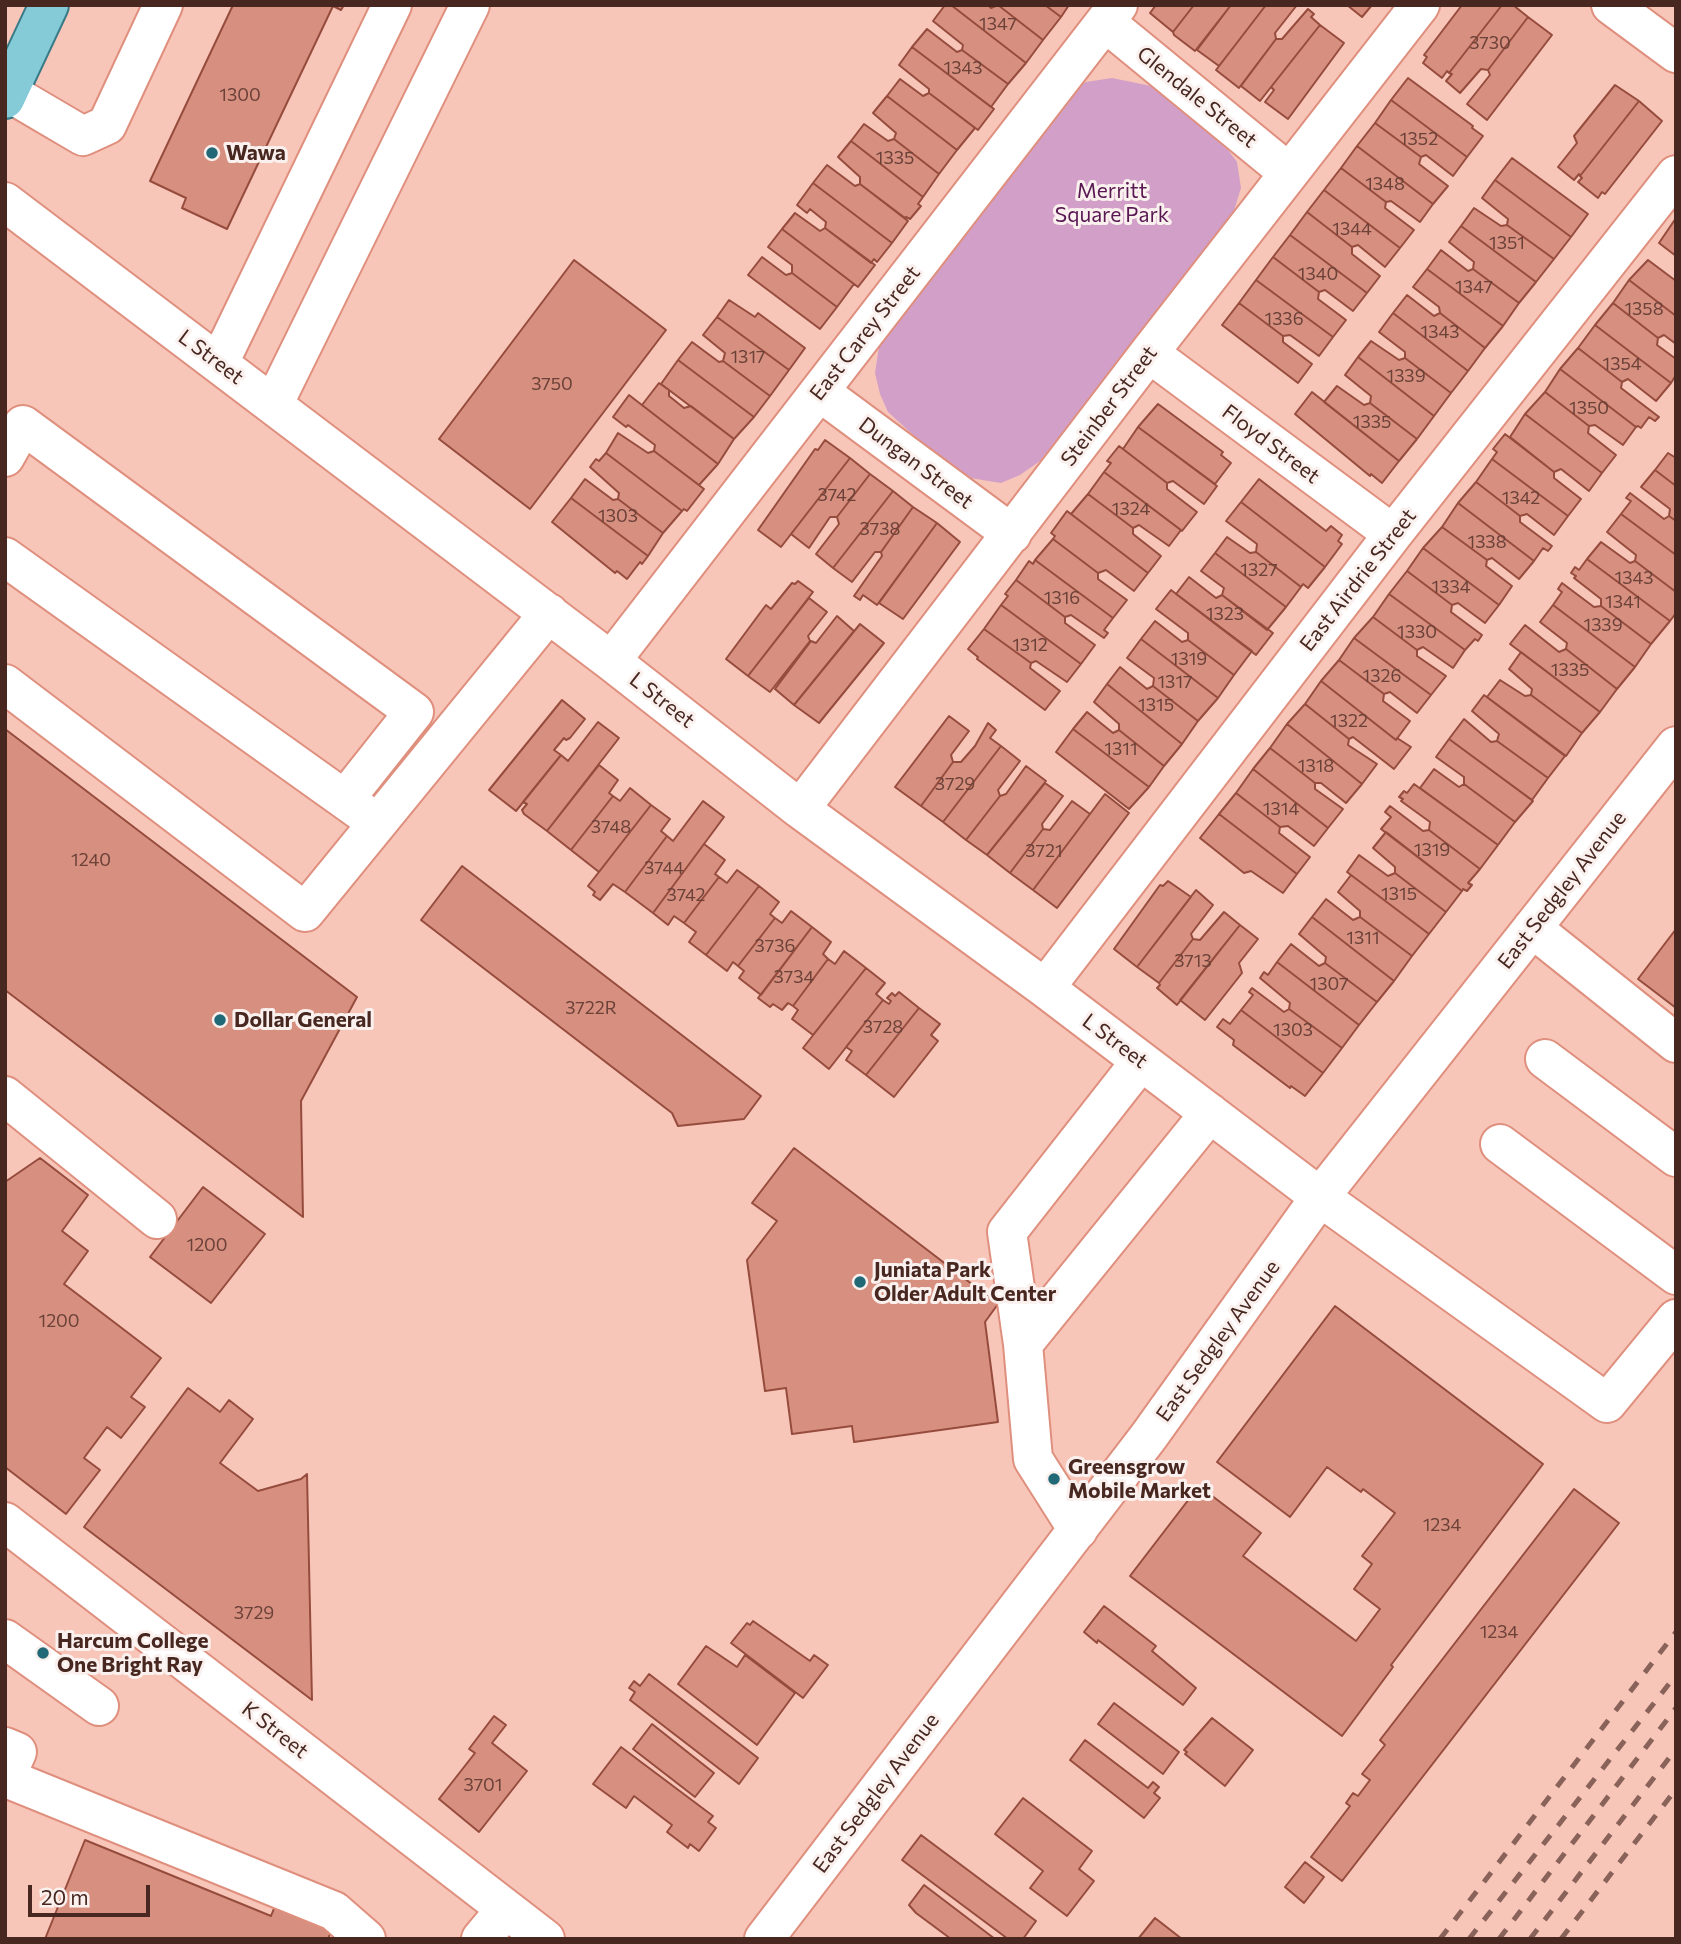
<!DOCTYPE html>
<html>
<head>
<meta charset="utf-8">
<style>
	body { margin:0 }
	#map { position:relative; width:1681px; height:1944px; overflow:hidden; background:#f8c5b9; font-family:Commissioner,sans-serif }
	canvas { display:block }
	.frame { position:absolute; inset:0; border:7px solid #472720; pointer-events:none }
	.scale { position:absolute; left:28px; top:1885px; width:122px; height:32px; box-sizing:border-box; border:4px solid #472720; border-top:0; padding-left:9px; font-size:21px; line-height:24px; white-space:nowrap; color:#472720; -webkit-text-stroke:5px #faf1ef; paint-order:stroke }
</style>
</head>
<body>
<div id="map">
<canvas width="1681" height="1944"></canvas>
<div class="frame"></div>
<div class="scale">20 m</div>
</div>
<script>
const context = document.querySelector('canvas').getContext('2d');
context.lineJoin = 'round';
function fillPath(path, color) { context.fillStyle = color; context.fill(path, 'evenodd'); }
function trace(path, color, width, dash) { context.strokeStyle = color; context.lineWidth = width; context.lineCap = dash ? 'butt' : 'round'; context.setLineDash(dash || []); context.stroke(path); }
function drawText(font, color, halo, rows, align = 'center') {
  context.font = font + ' Commissioner,sans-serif'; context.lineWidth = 6; context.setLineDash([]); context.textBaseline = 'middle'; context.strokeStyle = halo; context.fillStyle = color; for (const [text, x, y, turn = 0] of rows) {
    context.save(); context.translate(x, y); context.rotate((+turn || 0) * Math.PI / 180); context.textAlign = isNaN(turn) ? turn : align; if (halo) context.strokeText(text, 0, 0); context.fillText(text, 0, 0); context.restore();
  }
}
const green = new Path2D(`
	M1112,78l44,9 66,55 15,20 4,26 -9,29 -192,244 -20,14 -19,8 -37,-6 -19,-13 -57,-52 -8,-18 -5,-21 5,-33 189,-248 17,-10z`);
const building = new Path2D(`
	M233,5h111l-3,5 -8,-4 -106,223 -45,-21 4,-10 -36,-17z
	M945,5h6l75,58 -18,21 -46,-34 1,-5 -30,-24z
	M951,5h37l3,3 7,-3 45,35 -17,23z
	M998,5h47l16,12 -18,23z
	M1045,5h24l-8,12z
	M1156,5h38l-21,27 -23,-19z
	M1194,5h37l-36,46 -21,-16 -1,-3z
	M1231,5h35l-47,61 -22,-16z
	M1266,5h31l-22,28 1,6 -37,49 -23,-18z
	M1347,5h25l-10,12z
	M1462,5h40l-53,68 -2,-2 -5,7 -19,-15 4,-6 -3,-2z
	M1502,5h11l15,12 -40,53 -7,-1 -21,24 -14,-12 6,-7 -3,-1z
	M1308,9l6,5 -3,3 9,8 -60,76 -19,-15 35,-47h6z
	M1528,17l24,18 -65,85 -20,-16 23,-29 -2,-5z
	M1320,25l24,18 -56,76 -23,-17 9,-12 -3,-3z
	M927,29l30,23 5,-2 46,34 -17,23 -79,-60z
	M912,47l82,62 -16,21 -49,-37v-4l-30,-24z
	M1408,78l65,48 -1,2 11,8 -16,21 -76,-57z
	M900,79l23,17 6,-3 46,35 -18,22 -70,-54z
	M1615,85l24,16 -59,75 -1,-2 -5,6 -16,-13 19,-24 -3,-7z
	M887,96l70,54 -18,24 -45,-35 2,-6 -23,-20z
	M1391,100l76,57 -14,19 -27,-21 -5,2 -46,-34z
	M1639,101l23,20 -57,73 -3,-2 -4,6 -20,-16 4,-4 -2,-2z
	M1375,123l46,34 -2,7 29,22 -15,18 -76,-58z
	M864,124l24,17 6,-2 45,35 -16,23 -72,-56z
	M851,141l72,56 -5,7 3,2 -11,13 -4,-2 -1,1 -45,-34v-7l-22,-20z
	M1357,146l76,58 -13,18 -29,-21 -5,1 -45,-34z
	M1512,158l76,56 -17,23 -76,-57z
	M827,165l28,21 5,-2 48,37 -16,22 -79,-60z
	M1341,168l45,34 -1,6 29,22 -14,18 -76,-58z
	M1495,180l76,57 -17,22 -47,-34 1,-6 -26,-21z
	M813,183l79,60 -15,19 -3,-3 -3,4 -46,-35 1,-6 -16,-13 -3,4 -10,-8z
	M1324,190l76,58 -15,19 -27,-22 -6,2 -45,-35z
	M1474,208l27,18 6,-1 47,34 -18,23 -75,-56z
	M1307,212l45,35v7l28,22 -13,17 -77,-58z
	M795,213l25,18 5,-3 50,37 -17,22 -76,-58z
	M1676,218v38l-17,-13z
	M1461,226l75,56 -17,21 -46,-34 1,-7 -25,-20z
	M782,229l72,55 -17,23 -45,-34v-8l-24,-18z
	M1290,235l77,58 -14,18 -28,-21 -6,2 -46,-35z
	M1441,250l27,21 5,-2 46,34 -16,23 -76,-57z
	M762,257l24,18 6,-2 45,34 -17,22 -72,-54z
	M1273,257l46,35 -1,7 28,21 -13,17 -77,-57z
	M574,260l92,70 -136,179 -91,-70z
	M1648,260l28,21v35l-47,-36z
	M1427,269l76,57 -18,22 -45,-35 -1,-6 -26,-20z
	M1256,280l77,57 -14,19 -29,-21 -7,1 -44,-33z
	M1629,280l47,36v28l-12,-9 -6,3 -45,-35z
	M1407,295l27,21 6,-3 45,35 -17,23 -75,-58z
	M729,300l26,17 3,-4 47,35 -16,22 -72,-53z
	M1239,303l44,33v6l29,22 -14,19 -76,-58z
	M1613,303l45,35 -1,7 19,14v16l-5,8 -76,-58z
	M1393,313l75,58 -17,22 -46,-35v-6l-26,-20z
	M717,317l72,53 -19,26 -47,-35 2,-8 -22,-18z
	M1595,325l76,58 -15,18 -28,-22 -6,3 -44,-34z
	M1371,341l28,19 6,-2 46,35 -17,23 -76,-59z
	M692,342l27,20 4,-1 47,35 -16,21 -76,-57z
	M1578,348l44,34 -1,6 38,29 -4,4 -6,-4 -8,11 -3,-2 -2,1 -76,-58z
	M1358,357l76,59 -17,23 -47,-36 1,-7 -26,-21z
	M678,360l76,57 -20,22 -73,-55z
	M1560,369l76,58 -13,18 -28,-20 -6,1 -44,-34z
	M659,383l10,7v6l15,12 7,-2 43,33 -16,25 -76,-59z
	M1337,386l27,19 6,-2 47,36 -18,22 -75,-59z
	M1312,392l87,69 -17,22 -11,-9 -1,2 -75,-62z
	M1545,392l44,34 -1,7 28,22 -14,18 -77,-59z
	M629,395l89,69 -19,21 -45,-34 1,-6 -27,-20 -2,2 -13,-10z
	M1158,404l65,48 -2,3 10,8 -16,21 -77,-57z
	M1525,414l77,59 -13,18 -28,-22 -7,3 -44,-35z
	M1138,427l79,59 -13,18 -31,-23 -6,2 -44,-34z
	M618,433l30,20 6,-2 50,38 -17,22 -3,-2 -2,2 -76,-58z
	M1505,434l49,38v6l27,21 -13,17 -76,-57 5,-7 -4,-3z
	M825,440l25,18 -69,89 -23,-17 57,-81 3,1z
	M1119,446l48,37v6l30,23 -15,19 -78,-59 7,-9 -4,-2z
	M606,453l76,58 -19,22 -45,-34 1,-6 -29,-26 6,-8 3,2z
	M1668,453l8,5v28l-21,-16z
	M850,458l20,16 -33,43h-7l-21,31 -18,-14z
	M1492,459l76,57 -14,19 -27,-21 -7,2 -44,-34z
	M1655,470l21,16v35l-7,-5 1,-7 -29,-22z
	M1104,472l77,58 -12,16 -30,-21 -6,3 -45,-34z
	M870,474l23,17 -60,77 -17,-14 23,-30 -2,-7z
	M585,479l28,21 5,-1 45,34 -15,23 -77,-58z
	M1259,479l67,52 5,-5 11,9 -4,6 4,3 -17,23 -84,-65z
	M1476,482l44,34v6l32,24 -4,5 -5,-3 -9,13 -76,-58z
	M893,491l20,16 -32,45h-6l-23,30 -19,-14z
	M1630,493l34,26 5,-3 7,5v34l-55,-41 10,-13 -5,-3z
	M1088,494l45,34v6l28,22 -13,17 -77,-59z
	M571,498l77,58 -6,8 -2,-2 -13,17 -10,-8 -2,2 -63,-51z
	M1241,502l84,65 -17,21 -5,-4 -2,3 -45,-35 1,-8 -31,-23z
	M1458,503l76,58 -15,18 -27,-21 -5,2 -45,-33z
	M913,507l24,16 -60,82 -14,-10 -3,5 -6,-4 28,-40 -1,-4z
	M1067,511l81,62 -14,18 -28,-21 -8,3 -45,-34 2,-3 -4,-3z
	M1621,514l55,41v37l-41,-31 1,-6 -29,-23z
	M937,523l23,19 -57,77 -24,-16z
	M1442,527l45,33 -1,6 26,20 -13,19 -76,-57z
	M1227,537l23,16 6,-1 45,35 -15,20 -71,-54z
	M1053,539l45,34v6l29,21 -14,18 -78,-58z
	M1601,542l29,21 5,-2 41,31v21l-6,8 -83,-62z
	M1423,548l76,57 -14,18 -27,-20 -6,2 -45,-34z
	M1215,553l71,54 -19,23 -45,-35 2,-7 -23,-17z
	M1587,559l83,62 -19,23 -50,-38v-7l-27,-21 2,-2 -5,-3 4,-6 4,3z
	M1035,560l78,58 -9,12 4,3 -4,5 -33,-23 -6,2 -49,-37 13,-19 4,3z
	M1407,571l45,34 -1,7 31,23 -4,6 -3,-2 -10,11 -76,-56z
	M1189,577l27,21 6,-3 51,38 -17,22 -80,-61z
	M1016,580l49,37v6l30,22 -14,19 -80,-59 7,-9 -3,-2z
	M798,581l15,11 -65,84 -22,-17 40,-54 5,4 21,-26 3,1z
	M1562,583l32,24 7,-1 50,38 -16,23 -82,-62 9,-13 -4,-3z
	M1171,590l81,61 -18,24 -46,-35v-7l-32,-24z
	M1389,594l76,56 -12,18 -30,-21 -6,3 -44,-33z
	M809,598l18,14 -19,24 2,5 -40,51 -22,-16z
	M1001,605l80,59 -14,18 -31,-21 -5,2 -47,-34z
	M1553,605l82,62 -18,22 -51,-40 1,-6 -27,-21z
	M837,616l17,15 -60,74 -19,-16 36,-48 5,2z
	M1373,617l44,33v6l29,20 -15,19 -77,-57z
	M1155,621l27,21 6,-2 46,35 -16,23 -77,-59z
	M860,624l24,19 -65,80 -25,-18z
	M1525,625l34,27 7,-3 51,40 -17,23 -90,-68z
	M984,629l47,34 -1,5 30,23 -15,19 -68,-51 1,-2 -10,-8z
	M1354,638l77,57 -14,18 -27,-21 -6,2 -45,-34z
	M1141,639l77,59 -20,23 -45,-35 1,-8 -27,-20z
	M1521,652l79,60 -18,21 -51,-38 1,-6 -23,-20z
	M1339,660l45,34 -1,7 27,20 -14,19 -75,-59z
	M1120,667l27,22 6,-3 45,35 -16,23 -75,-60z
	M1500,680l25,16 6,-1 51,38 -16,23 -79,-59z
	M1321,681l75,59 1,-2 14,9 -17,22 -41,-32 -4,2 -44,-35z
	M1107,684l75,60 -18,22 -45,-36v-6l-25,-22z
	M1484,695l81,61 -17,22 -51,-37 2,-7 -27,-23z
	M562,700l23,19 -15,19 -4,2 -2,-2 -10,12 7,5 -45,56 -27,-21z
	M1305,704l44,35 -1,6 29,19 -15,20 -75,-60z
	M1087,712l26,21 6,-3 45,36 -15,21 -76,-58z
	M949,716l20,15 -18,24 2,7 -32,44 -26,-19z
	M1464,719l27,23 6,-1 51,37 -16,22 -83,-61z
	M598,722l21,16 -72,93 -23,-17 -2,-4 5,-6 -4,-2 38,-47 7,6z
	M988,723l8,7 -6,8 11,8 -58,76 -22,-16 32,-44h8l14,-16z
	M1287,724l75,60 -16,19 -25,-20h-6l-45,-35z
	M5,729l352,268 -56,104 2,116 -298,-227z
	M1073,729l76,58 -20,22 -73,-57z
	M1449,739l84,62 -18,21 -51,-38v-7l-28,-20z
	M1001,746l19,15 -22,29 2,6 -34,44 -23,-18z
	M1270,748l45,35v6l28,20 -15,19 -75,-59z
	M599,765l19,15 -9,13 4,3 -42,54 -24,-19z
	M1026,766l20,15 -59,74 -21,-15 34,-44 6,-2z
	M1253,769l75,59 -14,18 -26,-20 -8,1 -44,-34z
	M1434,769l25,18 5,-3 51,38 -17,23 -78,-57z
	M1045,783l18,13 -21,28 1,5 -33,44 -23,-18z
	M1414,784l84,61 -18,24 -51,-39 1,-8 -29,-21 2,-2 -4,-2 5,-6 3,2z
	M630,788l21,17 -52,67 -28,-22 42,-54 7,5z
	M1236,793l44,34 -1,6 31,24 -13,17 -78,-60z
	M1105,794l24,19 -72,95 -24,-18z
	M703,801l21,16 -71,96 -28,-21 42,-56 6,5z
	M1072,801l18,13 -57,76 -23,-17 33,-44 7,1z
	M651,805l19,14 -9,12 6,5 -42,56 -12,-8 -13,16 -7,-5 2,-3 -7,-6z
	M1390,806l33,25 6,-1 51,39 -12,14 4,2 -5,6 -4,-2 -1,2 -81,-62 10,-12 -6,-5z
	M1219,814l78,60 -14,19 -32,-22 -7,2 -44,-35z
	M1386,832l76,59 -16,21 -51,-39v-6l-22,-19z
	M704,844l21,16 -10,14 4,3 -35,46 -10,-7 -6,9 -15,-12z
	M1359,855l29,21 7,-3 51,39 -17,22 -82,-62z
	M462,866l299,230 -17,23 -66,7 -6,-13 -251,-193z
	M737,870l22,16 -53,69 -17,-13 7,-10 -12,-9 35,-46 8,6z
	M1351,875l78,59 -17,22 -52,-39v-6l-22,-19z
	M1168,881l23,16 -54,70 -23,-18 46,-64 3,1z
	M759,886l20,16 -9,12 5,4 -37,48 -5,-4 -6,9 -21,-16z
	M1196,890l17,15 -22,29 2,5 -34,44 -22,-16z
	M1326,899l27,21 7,-3 52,39 -18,25 -82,-64z
	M791,911l21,16 -51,68 -22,-17 5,-7 -6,-5 37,-48 7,5z
	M1224,912l16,13 -63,80 -20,-17 3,-3 -1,-2 34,-44 7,1z
	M1312,917l82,64 -17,21 -52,-39 1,-6 -27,-23z
	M1240,925l18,14 -19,24 3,10 -37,47 -25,-20z
	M812,927l19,15 -8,12 5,5 -35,47 -5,-3 -6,7 -9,-6 -3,3 -12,-9z
	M1676,929v79l-38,-29z
	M1291,944l28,22 6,-3 52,39 -18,23 -82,-63z
	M844,951l22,17 -53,67 -21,-16 6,-9 -5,-4 35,-47 7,5z
	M1277,962l82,63 -17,23 -53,-39 1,-6 -30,-25 4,-6 4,3z
	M866,968l19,15 -9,11 7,6 -54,69 -26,-21z
	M1252,988l32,24 5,-3 53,39 -19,25 -82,-63 12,-15 -4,-3z
	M899,992l20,16 -53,67 -20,-15 6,-9 -6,-4 37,-47 6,4 2,-3 -4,-3 5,-5 3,3z
	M919,1008l21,16 -9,11 7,6 -44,56 -28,-22z
	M1241,1010l82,63 -18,23 -14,-10 -1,2 -57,-43 1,-5 -17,-13 6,-8 7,5z
	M794,1148l204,156 -13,18 13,100 -144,20 -2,-16 -60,8 -6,-46 -21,3 -18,-131 30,-39 -25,-18z
	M40,1158l48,37 -26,36 26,20 -24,33 97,74 -30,39 14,10 -24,31 -14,-11 -23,31 16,12 -34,44 -61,-47v-285z
	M203,1187l62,47 -54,69 -61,-46z
	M1335,1306l208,158 -152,201 2,2 -51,69 -212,-160 69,-90 62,47 -18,23 113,85 24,-32 -26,-20 18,-25 -10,-8 33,-43 -32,-24 -2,3 -34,-25 -37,50 -73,-55z
	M188,1388l32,24 9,-12 24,19 -33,44 38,28 43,-12 6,-5 5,226 -228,-173z
	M1574,1489l45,34 -277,358 -31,-24 39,-51 -4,-3 7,-10 5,3 12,-16 -8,-6 23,-29 -5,-5z
	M1104,1606l52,40 -4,5 44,37 -13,17 -85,-65 -1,3 -13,-11z
	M753,1621l57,40 4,-6 14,10 -25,33 -72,-55 16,-20 3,2z
	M706,1646l31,21 8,-12 50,38 -38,52 -79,-61z
	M649,1674l109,84 -19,26 -109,-84 5,-8 -6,-4 5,-7 6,5z
	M1114,1703l65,49 -16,22 -65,-50z
	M494,1716l12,9 -14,18 35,28 -48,61 -40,-33 36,-46 -6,-4z
	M1212,1718l41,32 -28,36 -40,-32 2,-2 -3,-2z
	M652,1724l62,49 -19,24 -62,-48z
	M1085,1740l63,48 5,-6 6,5 -5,6 6,5 -16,20 -74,-58z
	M621,1747l92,69 -5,6 8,6 -17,23 -9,-7 -2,4 -21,-16 5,-7 -38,-29 -8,12 -33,-24z
	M1023,1798l69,53 -13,18 15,12 -27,35 -37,-28 13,-17 -48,-37z
	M921,1835l115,86 -13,18h-15l-106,-79z
	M85,1840l186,76 4,-10 57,23 -4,10h-283z
	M1305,1862l19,15 -20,26 -19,-16z
	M924,1885l71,54h-44l-35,-26 -7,-8z
	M1155,1918l27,21h-44z`);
const minor = new Path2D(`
	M1611,5l65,48
	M1105,22l184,151
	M8,92l75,44 24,-11 56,-120
	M5,202l606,459 189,148 245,179 275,209 287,206 69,-84
	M1149,353l244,181
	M219,363l173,-358
	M820,392l192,142
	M273,405l197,-400
	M5,457l18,-32 391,287 -69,87
	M5,557l360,257
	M611,661l507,-656
	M5,684l300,228 244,-299
	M800,809l349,-456 271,-348
	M1532,928l144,115
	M1045,988l348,-454 283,-359
	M1545,1059l131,98
	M1141,1061l-134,171 16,112 187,-231
	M5,1096l152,123
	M1500,1144l176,131
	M1023,1344l10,115 45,71
	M5,1522l540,417
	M5,1639l94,67
	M5,1747l12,5 -12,27
	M6,1778l328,133 32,28
	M481,1939l25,-30
	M764,1939l385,-503 171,-239 356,-451`);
const major = new Path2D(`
	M5,99l44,-94`);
const rail = new Path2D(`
	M1440,1939l236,-307
	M1469,1939l207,-264
	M1499,1939l177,-231
	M1530,1939l146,-190
	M1561,1939l115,-150`);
const markers = [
	[212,153,7,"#226977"],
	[220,1020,7,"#226977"],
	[860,1282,7,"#226977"],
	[1054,1479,7,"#226977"],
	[43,1653,7,"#226977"]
];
const numberNames = [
	["1347",998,24],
	["3730",1490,43],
	["1343",963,68],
	["1300",240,95],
	["1352",1419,139],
	["1335",895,158],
	["1348",1385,184],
	["1344",1352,229],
	["1351",1507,243],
	["1340",1318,274],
	["1347",1474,287],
	["1358",1644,309],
	["1336",1284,319],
	["1343",1440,332],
	["1317",748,357],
	["1354",1622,364],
	["1339",1406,376],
	["3750",552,384],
	["1350",1589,408],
	["1335",1372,422],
	["3742",837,495],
	["1342",1521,498],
	["1324",1131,509],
	["1303",618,516],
	["3738",880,529],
	["1338",1487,542],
	["1327",1259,570],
	["1343",1634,578],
	["1334",1451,587],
	["1316",1062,598],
	["1341",1623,602],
	["1323",1225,614],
	["1339",1603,625],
	["1330",1417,632],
	["1312",1030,645],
	["1319",1189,659],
	["1335",1570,670],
	["1326",1382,676],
	["1317",1175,682],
	["1315",1156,705],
	["1322",1349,721],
	["1311",1121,749],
	["1318",1316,766],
	["3729",955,784],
	["1314",1281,809],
	["3748",611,827],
	["1319",1432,850],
	["3721",1044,851],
	["1240",91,860],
	["3744",664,868],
	["1315",1399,894],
	["3742",686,895],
	["1311",1363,938],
	["3736",775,946],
	["3713",1193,961],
	["3734",794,977],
	["1307",1329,984],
	["3722R",591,1008],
	["3728",883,1027],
	["1303",1293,1030],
	["1200",207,1245],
	["1200",59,1321],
	["1234",1442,1525],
	["3729",254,1613],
	["1234",1499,1632],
	["3701",483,1785]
];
const streetNames = [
	["Glendale Street",1197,97,39],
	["East Carey Street",865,333,-52],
	["L Street",211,357,37],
	["Steinber Street",1109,406,-53],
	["Floyd Street",1271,444,37],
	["Dungan Street",916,463,37],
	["East Airdrie Street",1358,580,-52],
	["L Street",662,700,38],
	["East Sedgley Avenue",1562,890,-52],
	["L Street",1115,1041,37],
	["East Sedgley Avenue",1218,1341,-54],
	["K Street",275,1730,38],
	["East Sedgley Avenue",876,1793,-53]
];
const poiNames = [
	["Wawa",226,153],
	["Dollar General",234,1020],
	["Juniata Park",874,1270],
	["Older Adult Center",874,1294],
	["Greensgrow",1068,1467],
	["Mobile Market",1068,1491],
	["Harcum College",57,1641],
	["One Bright Ray",57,1665]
];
const parkNames = [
	["Merritt",1112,191],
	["Square Park",1112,215]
];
fillPath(green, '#d29fc8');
fillPath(building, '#d79080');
trace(building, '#964c3d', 2);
trace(minor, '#df8f7d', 42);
trace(major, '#397b86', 42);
trace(minor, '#fff', 38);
trace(major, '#84cbd7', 38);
trace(rail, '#896259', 5, [12, 12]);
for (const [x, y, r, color] of markers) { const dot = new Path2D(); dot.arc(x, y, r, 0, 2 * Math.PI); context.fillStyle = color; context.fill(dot); trace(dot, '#faf1ef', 2.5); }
drawText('18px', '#6b4138', null, numberNames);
drawText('21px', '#472720', '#faf1ef', streetNames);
drawText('bold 21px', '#472720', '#faf1ef', poiNames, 'left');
drawText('21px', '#591852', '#faf1ef', parkNames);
</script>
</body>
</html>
